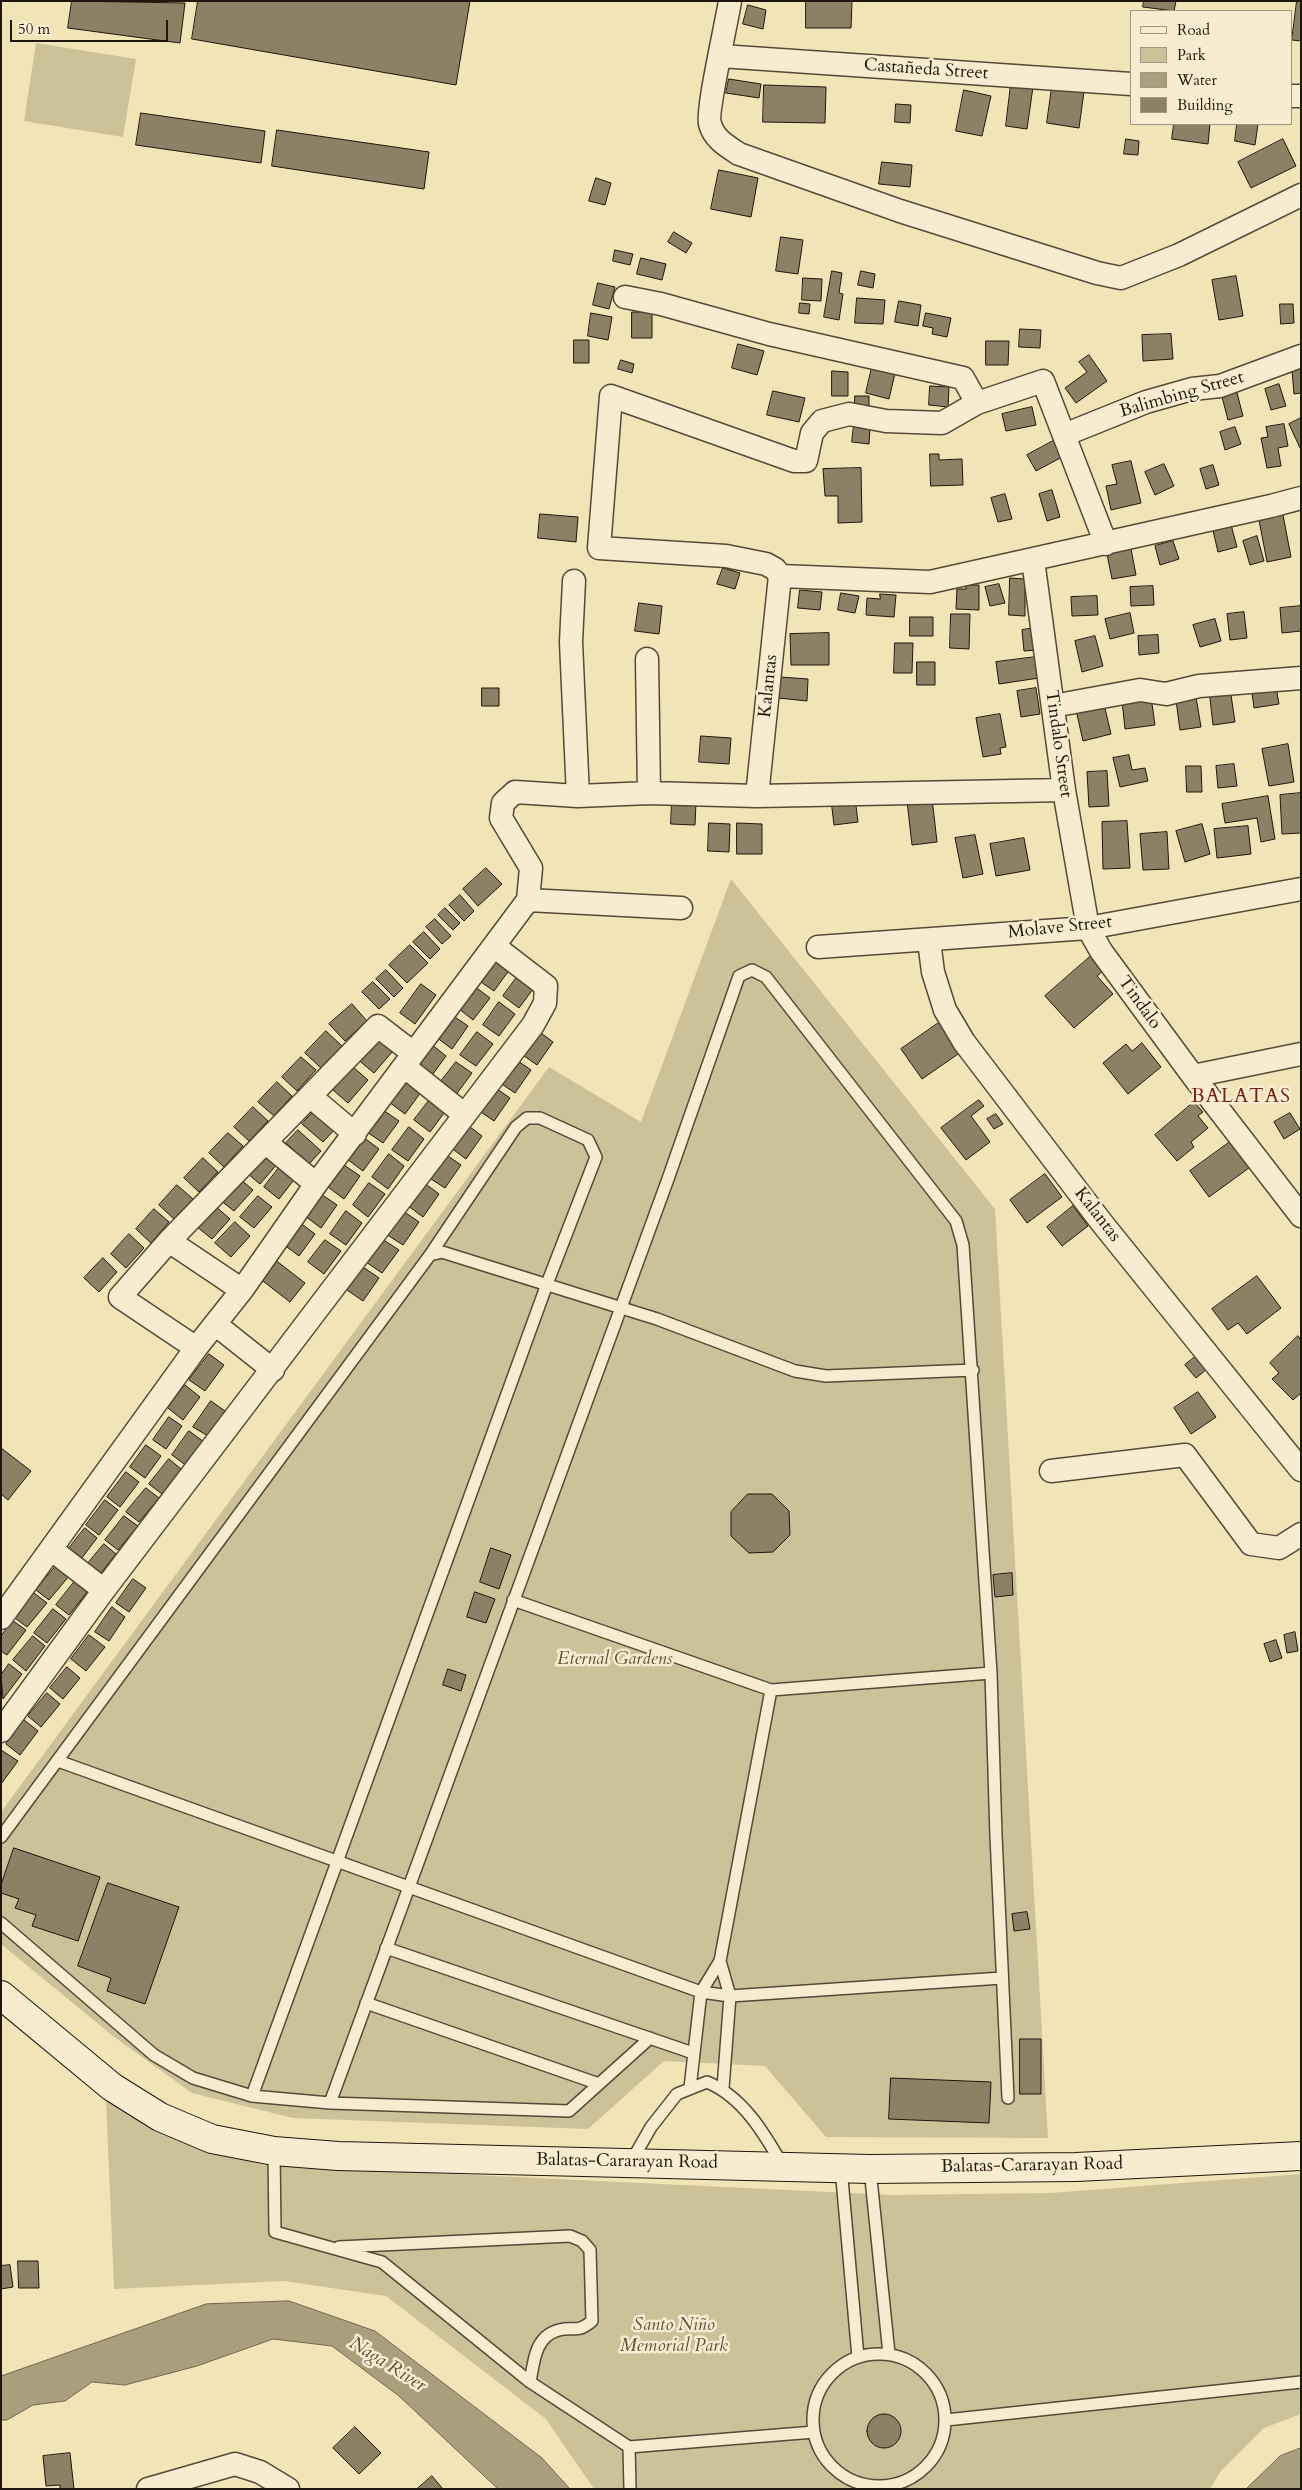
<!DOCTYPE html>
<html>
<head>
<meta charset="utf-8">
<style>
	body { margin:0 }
	#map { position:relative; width:1302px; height:2490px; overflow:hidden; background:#f1e4b6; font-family:Cardo,serif }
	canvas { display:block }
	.frame { position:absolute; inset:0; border:2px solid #1f160d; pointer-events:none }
	.legend { position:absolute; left:1130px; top:10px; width:162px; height:115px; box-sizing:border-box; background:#f6edd0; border:1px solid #a09782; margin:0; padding:6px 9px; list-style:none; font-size:15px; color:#1f160d }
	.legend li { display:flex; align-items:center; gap:10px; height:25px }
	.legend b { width:25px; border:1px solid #a09782 }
	.scale { position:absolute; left:10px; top:20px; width:158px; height:22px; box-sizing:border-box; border:2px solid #1f160d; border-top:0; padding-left:6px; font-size:15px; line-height:18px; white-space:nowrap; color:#1f160d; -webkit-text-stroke:4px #f6edd0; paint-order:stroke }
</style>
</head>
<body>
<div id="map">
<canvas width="1302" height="2490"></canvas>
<div class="frame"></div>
<ul class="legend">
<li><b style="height:6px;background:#f6edd0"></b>Road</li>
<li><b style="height:14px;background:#cdc199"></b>Park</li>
<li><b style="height:14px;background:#aa9e7d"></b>Water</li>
<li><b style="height:14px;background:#8c8165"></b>Building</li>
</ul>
<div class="scale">50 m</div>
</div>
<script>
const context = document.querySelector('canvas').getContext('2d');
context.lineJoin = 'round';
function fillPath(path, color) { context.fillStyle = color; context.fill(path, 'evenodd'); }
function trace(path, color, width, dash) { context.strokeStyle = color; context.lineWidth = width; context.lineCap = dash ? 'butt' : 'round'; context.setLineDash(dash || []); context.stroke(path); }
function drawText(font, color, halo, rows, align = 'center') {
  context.font = font + ' Cardo,serif'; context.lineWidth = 5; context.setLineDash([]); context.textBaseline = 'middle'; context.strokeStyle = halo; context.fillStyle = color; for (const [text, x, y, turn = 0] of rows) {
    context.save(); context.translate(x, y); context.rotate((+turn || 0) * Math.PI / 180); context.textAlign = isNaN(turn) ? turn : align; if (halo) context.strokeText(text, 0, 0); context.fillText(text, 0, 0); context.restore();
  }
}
const green = new Path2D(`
	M36,43l100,16 -13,78 -99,-16z
	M731,879l264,330 53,929 -222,-1 -61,-71 -101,-5 -76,68 -295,-11 -101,-25 -79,-57 -112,-92v-132l548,-745 92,55z
	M106,2098l46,29 46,21 66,17 628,30 159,-2 250,-19v240l-37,14 -44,44 -10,17h-616l-48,-70 -160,-123 -102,-15 -170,8z`);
const water = new Path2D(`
	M289,2301l86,30 167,127 28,31h-72l-99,-93 -67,-50 -59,-7 -76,27 -72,19 -33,-3 -27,19 -32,4 -26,15h-6v-44l205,-72z
	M1301,2448v41h-55l34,-33z`);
const building = new Path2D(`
	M72,1l113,2 -5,40 -112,-15z
	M198,1h272l-14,84 -264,-46z
	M806,1h46l-1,27h-45z
	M1144,1h32l-2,10 -31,-4z
	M1297,1h4v40l-9,-1z
	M748,5l18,5 -3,19 -20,-5z
	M729,79l32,5 -2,14 -33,-5z
	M1053,80l32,4 -6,44 -32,-5z
	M1011,84l22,3 -6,42 -21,-3z
	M764,85l62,2 -1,36 -62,-1z
	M964,90l27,6 -9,40 -26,-5z
	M896,104l15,1 -1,18 -15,-1z
	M141,113l124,18 -4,32 -125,-18z
	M1174,124h36l-2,20 -36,-5z
	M1237,124h21l-3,21 -20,-4z
	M277,130l152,22 -5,37 -152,-23z
	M1126,139l13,2 -1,14 -14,-1z
	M1283,139l13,27 -45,22 -13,-26z
	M882,162l30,3 -2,22 -31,-3z
	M719,170l39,8 -7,39 -40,-8z
	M596,178l15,5 -6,22 -16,-4z
	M674,232l18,11 -6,10 -18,-11z
	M781,237l22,3 -5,34 -22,-3z
	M615,250l18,4 -3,11 -17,-4z
	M641,258l25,6 -4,16 -25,-6z
	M832,271l10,2 -3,20 4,1 -4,26 -15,-3z
	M861,271l14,3 -2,14 -15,-3z
	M1236,276l7,40 -24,4 -7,-40z
	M803,278l19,1 -1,22 -19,-1z
	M598,283l17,4 -6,22 -16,-4z
	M857,298l28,2 -2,24 -28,-1z
	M899,301l22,4 -3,21 -23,-4z
	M800,303l10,1 -1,10 -10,-1z
	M1280,304h13l1,19 -13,1z
	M632,312h20v26h-20z
	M591,313l21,4 -4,23 -20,-4z
	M926,313l25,5 -4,19 -15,-3 1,-6 -10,-2z
	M1020,329l21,1 -1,18 -21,-1z
	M1171,334l2,25 -30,2 -1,-26z
	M574,340h15v23h-15z
	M986,341h23l-1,24h-22z
	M738,344l26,7 -7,24 -25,-7z
	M1089,355l18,26 -31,22 -11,-15 22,-16 -8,-10z
	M621,360l13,4 -2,9 -14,-4z
	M873,363l23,6 -7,30 -23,-6z
	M1301,369v24l-7,1 -2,-24z
	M832,371l16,1v24h-16z
	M1279,384l7,22 -15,4 -6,-21z
	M930,386l19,1 -1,20 -19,-2z
	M1236,389l7,27 -15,4 -7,-27z
	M773,391l32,7 -6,24 -32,-7z
	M855,396h14v16h-14z
	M1032,407l4,18 -30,6 -4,-17z
	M1301,418v32l-12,-26z
	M1284,424l4,22 -10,2 3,18 -14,2 -6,-30 7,-1 -2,-10z
	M854,425l16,2 -1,17 -17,-2z
	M1235,427l6,17 -16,6 -5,-18z
	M1055,440l9,16 -28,15 -9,-16z
	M930,454h9v6l23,-1 1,26 -32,1z
	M1131,461l10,42 -30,7 -5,-24 11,-2 -5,-19z
	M1164,464l10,22 -19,9 -10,-23z
	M1213,465l6,20 -13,4 -6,-20z
	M861,468l1,54 -24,1v-27h-13l-2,-27z
	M1052,490l8,27 -13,4 -8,-27z
	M1005,494l7,25 -14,3 -7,-24z
	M540,514l38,3 -2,25 -38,-4z
	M1283,515l8,42 -24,5 -8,-42z
	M1230,521l7,26 -19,5 -6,-26z
	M1257,536l7,25 -14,4 -7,-24z
	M1173,541l6,18 -19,6 -5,-19z
	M1131,549l5,26 -24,4 -5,-25z
	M723,568l17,5 -5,16 -18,-5z
	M1010,578l15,1v37l-16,-1z
	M999,584l6,19 -15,3 -5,-19z
	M965,585h14v25l-23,-1 1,-20h9z
	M1153,586l1,19 -23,1 -1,-19z
	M800,590l22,2 -2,18 -22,-2z
	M841,593l18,3 -4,17 -17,-3z
	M880,594l16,1 -2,22 -28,-2 1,-17 13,1z
	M1097,596l1,19 -26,1 -1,-19z
	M639,603l23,3 -3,28 -24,-3z
	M1301,606v25l-19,2 -2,-25z
	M1244,612l3,26 -17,2 -3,-26z
	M1130,613l4,20 -24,6 -5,-20z
	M951,614h19l-1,35 -19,-1z
	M910,617h23v19h-23z
	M1215,619l6,22 -21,6 -7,-22z
	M1035,628l1,22 -12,1 -2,-21z
	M829,633v32h-38l-1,-31z
	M1158,635l1,18 -20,2 -1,-19z
	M1095,636l8,30 -21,6 -7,-31z
	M895,643h18l-1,30h-18z
	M1036,657l3,21 -40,6 -3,-22z
	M917,662h18v23h-18z
	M780,677l28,2 -1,22 -29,-3z
	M1275,681l4,23 -25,4 -3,-23z
	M482,688h17v18h-17z
	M1036,688l4,26 -19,3 -4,-26z
	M1230,688l5,34 -22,3 -4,-35z
	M1151,697l4,28 -30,4 -3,-28z
	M1196,697l5,30 -21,3 -4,-30z
	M1104,704l7,30 -28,7 -7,-31z
	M1000,714l6,33 -6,1 1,6 -18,3 -7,-39z
	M701,736l30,2 -2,26 -30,-2z
	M1288,744l6,38 -25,4 -7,-37z
	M1129,755l3,15 13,-2 3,13 -28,6 -7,-29z
	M1234,764l3,22 -19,2 -2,-22z
	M1186,766h15l1,26h-15z
	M1107,771l2,35 -20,1 -2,-35z
	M1301,793v40l-19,1 -2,-39z
	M1268,796l7,43 -14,3 -4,-24 -32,5 -3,-19z
	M855,798l3,24 -24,3 -3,-25z
	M932,798l5,44 -25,3 -5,-44z
	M672,801l24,1 -1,23 -24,-1z
	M1127,821l3,47 -27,1 -1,-47z
	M709,823l21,1 -1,28 -21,-1z
	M737,823l25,1v30h-25z
	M1202,824l8,30 -25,8 -9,-31z
	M1248,826l3,28 -34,4 -3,-29z
	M1167,832l2,37 -26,1 -3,-36z
	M975,835l8,39 -20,4 -8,-40z
	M1024,838l6,32 -34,6 -6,-32z
	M486,868l16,16 -24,22 -15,-17z
	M460,895l14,16 -10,10 -15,-16z
	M445,908l15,15 -7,7 -15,-15z
	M435,919l16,17 -9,8 -16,-17z
	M424,932l16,17 -10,10 -17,-17z
	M410,945l18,18 -21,20 -18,-18z
	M1091,956l13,14 -7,6 16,18 -39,34 -29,-32z
	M494,958l16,11 -16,22 -16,-11z
	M386,970l17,18 -9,9 -18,-18z
	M520,973l16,12 -17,23 -16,-12z
	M373,982l17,17 -11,10 -17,-17z
	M421,984l15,11 -21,29 -15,-11z
	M474,986l16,12 -17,22 -15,-12z
	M499,1002l16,12 -16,22 -16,-11z
	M352,1004l15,17 -22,20 -16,-17z
	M452,1015l16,11 -16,23 -16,-12z
	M940,1022l21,30 -39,27 -21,-30z
	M537,1030l16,12 -16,23 -17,-12z
	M326,1031l16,15 -21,22 -16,-15z
	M477,1032l16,12 -17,22 -16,-11z
	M375,1036l18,15 -19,22 -18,-15z
	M1142,1043l19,24 -33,27 -25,-31 23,-19 6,7z
	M431,1044l15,12 -16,22 -16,-11z
	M301,1057l15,13 -19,21 -15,-14z
	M515,1059l16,11 -16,23 -16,-11z
	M456,1062l16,11 -17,23 -16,-12z
	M353,1067l15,13 -20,23 -15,-13z
	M406,1080l15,12 -16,22 -16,-12z
	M277,1082l15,14 -18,20 -16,-14z
	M494,1087l16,11 -16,23 -16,-11z
	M431,1098l16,11 -17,23 -16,-12z
	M979,1100l5,6 -13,10 19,26 -24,18 -25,-32z
	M1194,1102l9,10 -5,4 10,12 -17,14 3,5 -17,14 -22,-26z
	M253,1107l15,14 -19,20 -15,-14z
	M315,1110l20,19 -12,13 -21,-18z
	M383,1110l16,11 -16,22 -16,-11z
	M1290,1113l10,16 -16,10 -10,-17z
	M996,1114l7,10 -9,5 -7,-10z
	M466,1124l16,12 -16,23 -16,-12z
	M409,1127l15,12 -16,22 -16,-11z
	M298,1130l23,21 -12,13 -23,-21z
	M228,1133l15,13 -19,21 -15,-14z
	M363,1137l16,12 -16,22 -16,-12z
	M1234,1139l19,26 -44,32 -19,-26z
	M267,1151l12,11 -19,22 -12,-10z
	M389,1154l15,12 -16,23 -16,-12z
	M445,1154l16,11 -16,23 -17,-11z
	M203,1158l15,14 -19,20 -15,-14z
	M282,1164l15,12 -18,23 -15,-12z
	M344,1165l16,11 -16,23 -16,-12z
	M1045,1174l17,23 -35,26 -17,-23z
	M239,1178l14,12 -19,21 -14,-11z
	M423,1182l16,12 -16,23 -16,-12z
	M369,1183l16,11 -17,23 -15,-12z
	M177,1185l16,14 -19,20 -15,-14z
	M321,1194l16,11 -16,23 -16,-12z
	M258,1196l14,11 -18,21 -14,-11z
	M214,1205l16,14 -18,20 -16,-13z
	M1073,1206l15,20 -26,20 -15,-19z
	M154,1209l15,13 -18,21 -15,-14z
	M346,1211l16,12 -16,22 -16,-11z
	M403,1211l16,11 -16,23 -17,-11z
	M235,1222l15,14 -19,21 -16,-14z
	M299,1222l16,12 -16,22 -16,-12z
	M129,1234l15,14 -18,20 -15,-14z
	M382,1239l17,11 -17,23 -16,-11z
	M325,1240l16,11 -17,23 -16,-12z
	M103,1258l14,14 -18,20 -15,-14z
	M274,1259l31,24 -15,19 -31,-24z
	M363,1267l16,11 -16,23 -16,-11z
	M1257,1276l24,32 -34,26 -9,-11 -10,7 -16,-21z
	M1298,1336l3,4v53l-8,7 -21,-21 7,-6 -9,-10z
	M209,1354l15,11 -19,26 -16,-11z
	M1196,1356l11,13 -11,9 -11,-13z
	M185,1385l15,12 -17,23 -15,-12z
	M1198,1392l18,25 -25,17 -17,-26z
	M211,1401l14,10 -17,25 -15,-9z
	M169,1417l13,9 -16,23 -13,-9z
	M189,1431l15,11 -17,24 -15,-11z
	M146,1445l15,11 -16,22 -15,-11z
	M1,1448l30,23 -23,29 -7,-6z
	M169,1459l12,10 -19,25 -13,-10z
	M126,1472l13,10 -19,25 -13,-10z
	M146,1488l13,10 -20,24 -13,-10z
	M748,1494h24l17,17 1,24 -17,17 -24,1 -18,-17v-24z
	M105,1500l13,10 -19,25 -13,-10z
	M124,1516l14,10 -20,24 -13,-10z
	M85,1528l12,10 -19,25 -13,-10z
	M104,1544l12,10 -19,24 -13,-10z
	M491,1548l20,7 -12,34 -19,-7z
	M56,1566l13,10 -20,24 -13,-10z
	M1012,1573l1,22 -18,2 -2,-22z
	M133,1579l13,9 -17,24 -13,-9z
	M75,1581l13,10 -19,24 -13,-10z
	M475,1592l20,7 -9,24 -19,-6z
	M34,1593l13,10 -20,24 -12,-9z
	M112,1607l13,10 -16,24 -14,-9z
	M53,1609l13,10 -19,24 -13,-10z
	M13,1621l13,9 -19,25 -6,-4v-15z
	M1295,1632l3,19 -11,2 -3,-18z
	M89,1635l16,12 -19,24 -15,-12z
	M33,1636l12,10 -19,25 -13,-11z
	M1276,1640l6,18 -12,4 -6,-18z
	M9,1664l13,10 -19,25 -2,-24z
	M67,1667l13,11 -17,21 -13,-11z
	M448,1669l18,6 -5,16 -18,-6z
	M47,1693l13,11 -19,23 -13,-11z
	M24,1720l14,11 -18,24 -14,-11z
	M1,1750l17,11 -17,23z
	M14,1848l86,29 -22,64 -46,-15 4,-11 -21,-7 4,-9 -18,-6v-8z
	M108,1883l71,24 -34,97 -38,-13 4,-13 -33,-12z
	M1027,1912l3,17 -16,2 -2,-17z
	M1020,2039h21v55h-21z
	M891,2078l100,4 -2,41 -100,-4z
	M18,2261h20l1,27h-20z
	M10,2265l3,22 -12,2v-23z
	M867 2431a17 17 0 1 1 34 0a17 17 0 1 1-34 0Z
	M355,2427l26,26 -22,21 -26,-26z
	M70,2453l4,36h-14v-4l-14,1 -3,-30z
	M432,2476l11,13h-26z`);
const lane = new Path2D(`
	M513,1600l258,90 220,-17
	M58,1761l643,231 29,4 272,-18
	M1,1837l429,-582 12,-3 215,67 138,52 31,5 147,-6
	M1,1923l153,132 39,23 59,18 78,7 239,8 81,-73
	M386,1948l307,105
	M720,1961l10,35 -7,92
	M366,2003l233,81
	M690,2088l11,-96 19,-31 51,-271
	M252,2096l295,-812 49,-127 -8,-17 -48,-22h-13l-11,9 -86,128
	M330,2103l338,-924 71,-203 13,-6 14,7 190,244 7,24 28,428 5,163 12,262
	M274,2151l1,81 107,30 148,120 99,65 185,-15
	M631,2162l20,-35 26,-33 30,-12c36,15 57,51 76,84
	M841,2168l17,189
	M870,2169l19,185
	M339,2247l231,-11 12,5 8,9 2,71c-16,13 -16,5 -33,9 -24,6 -25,31 -29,52
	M813 2420a66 66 0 1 1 132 0a66 66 0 1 1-132 0Z
	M946,2420l355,-38
	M629,2447l1,42`);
const street = new Path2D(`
	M730,1c-3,20 -24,112 -20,123 4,15 17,22 29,30l161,57 197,62 24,5 58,-23 122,-60
	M721,56l410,28
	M1291,96h10
	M625,297l36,7 108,30 194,44 14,25
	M1064,435l82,-33 46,-13 28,-3 81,-30
	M1106,544l-63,-163 -66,22 -35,20 -56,-2 -37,-7 -27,7 -10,12 -6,28h-12l-183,-65 -12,152 127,8 40,8 9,5 5,7 150,6 341,-76 30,-8
	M1033,560l31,230 24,138 13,23 92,125 108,140
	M574,581l-3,61 7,154
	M647,659l2,134
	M1053,706l87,-16 26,4 33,-8 102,-8
	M757,796l23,-220
	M528,900l153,8
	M929,941l4,31 12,38 19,32 138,181 199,247
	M818,947l270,-19 213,-39
	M405,1067l60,48
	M1193,1076l108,-22
	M310,1096l45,38
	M265,1142l51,42
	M169,1241l73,49
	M215,1324l58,46
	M196,1348l-76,-51 49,-56 209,-215 35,27
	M1051,1471l134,-16 66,89 28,4 22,-14
	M104,1590l429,-565 12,-22 1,-17 -52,-40
	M1,1618l195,-270 46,-58 74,-106 212,-284 3,-32 -30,-50 2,-15 12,-11 63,4 71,-3 108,3 307,-6
	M1,1731l103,-141 -52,-40
	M148,2489l87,-25 25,8 28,17`);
const secondary = new Path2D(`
	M1,1995l111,92 48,30 52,22 62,12 64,5 532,13 206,-2 225,-11`);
const streetNames = [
	["Castañeda Street",926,70,4],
	["Balimbing Street",1182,395,-16],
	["Kalantas",769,686,-84],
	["Tindalo Street",1058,744,82],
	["Molave Street",1060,928,-6],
	["Tindalo",1139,1003,54],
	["Kalantas",1097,1215,52],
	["Balatas-Cararayan Road",627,2162,1],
	["Balatas-Cararayan Road",1032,2166,-1]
];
const parkNames = [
	["Eternal Gardens",615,1660],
	["Santo Niño",674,2326],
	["Memorial Park",674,2347]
];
const waterNames = [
	["Naga River",387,2365,32]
];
const quarterNames = [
	["BALATAS",1241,1097]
];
fillPath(green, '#cdc199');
fillPath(water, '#aa9e7d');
trace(water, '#726850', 1);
fillPath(building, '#8c8165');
trace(building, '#1f160d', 1);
trace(lane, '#544a37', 14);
trace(street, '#544a37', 25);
trace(secondary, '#1f160d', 30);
trace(lane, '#f6edd0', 11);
trace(street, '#f6edd0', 22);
trace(secondary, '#f6edd0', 28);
drawText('18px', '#1f160d', '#f6edd0', streetNames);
drawText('italic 18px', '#5c523e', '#f6edd0', parkNames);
drawText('italic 19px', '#574c3a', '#f6edd0', waterNames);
context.letterSpacing = '1px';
drawText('20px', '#7a1f14', '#f6edd0', quarterNames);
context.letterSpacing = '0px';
</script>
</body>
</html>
